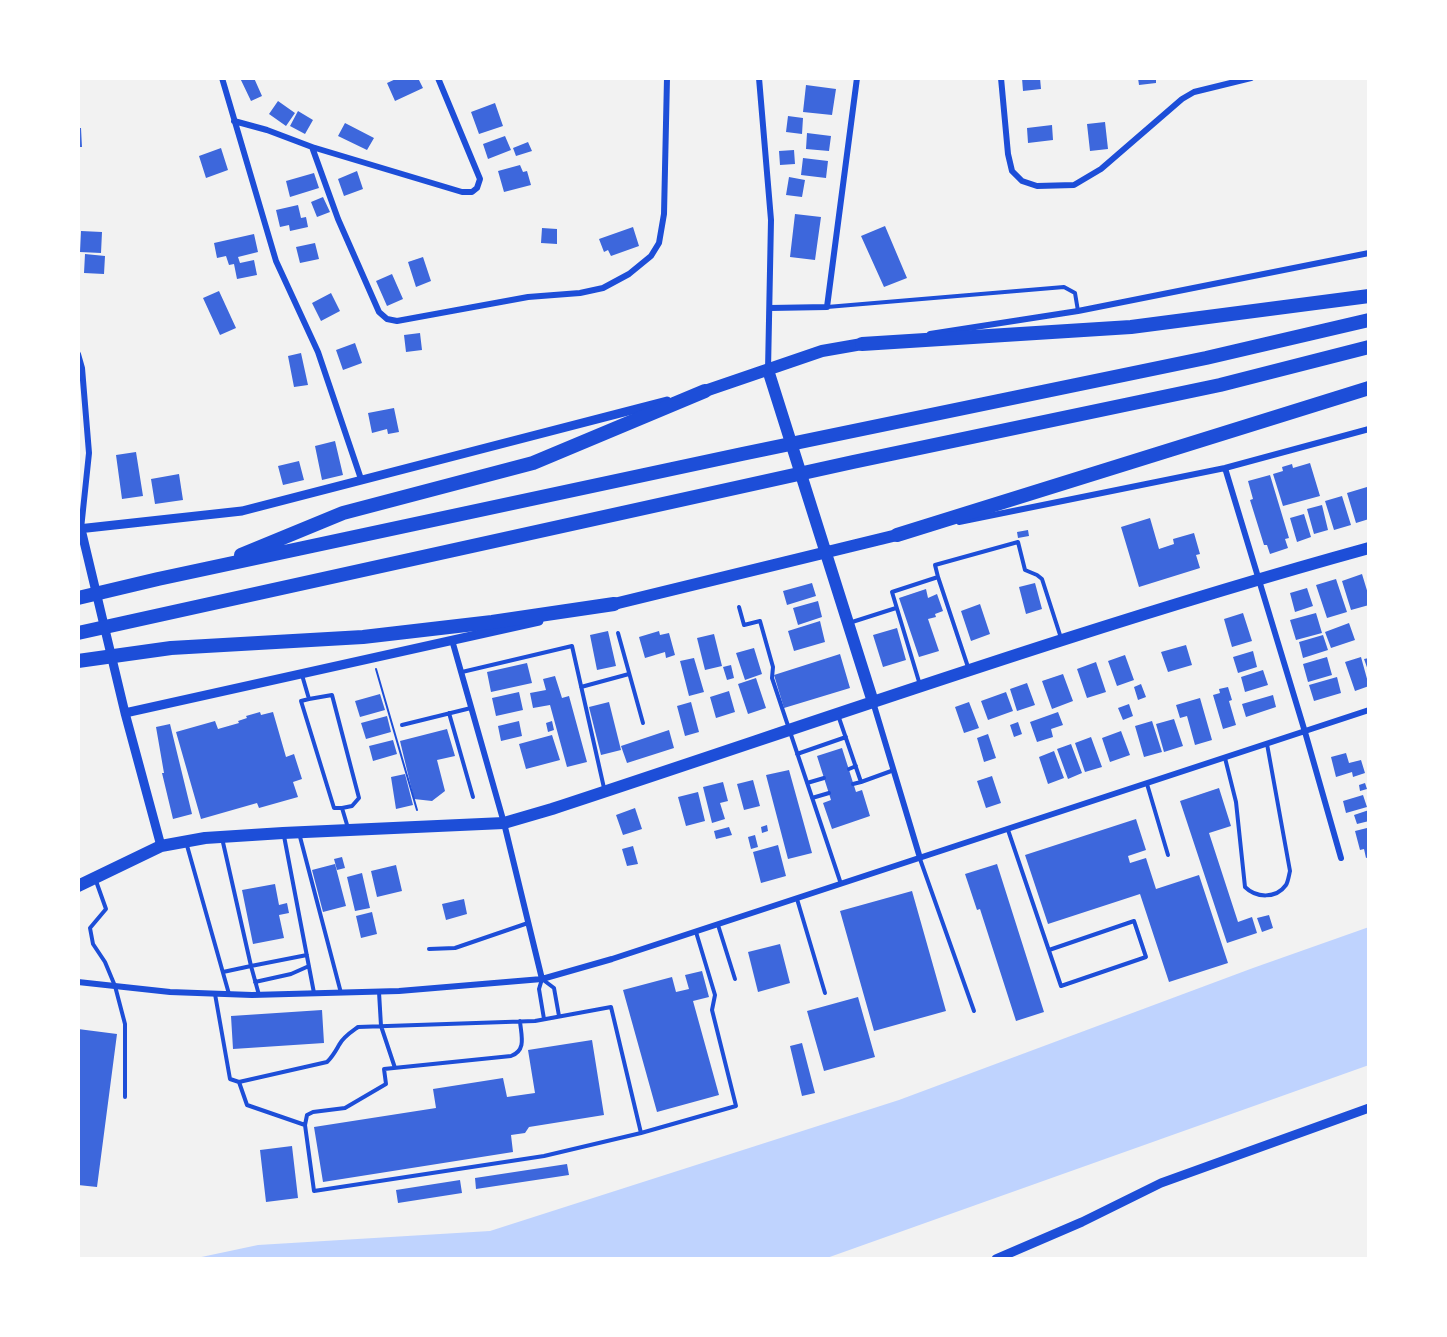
<!DOCTYPE html>
<html>
<head>
<meta charset="utf-8">
<style>
	body { margin:0 }
	#map { position:relative; width:1447px; height:1337px; overflow:hidden; background:#f2f2f2; font-family:Lato,sans-serif }
	canvas { display:block }
	.frame { position:absolute; inset:0; border:80px solid #fff; pointer-events:none }
</style>
</head>
<body>
<div id="map">
<canvas width="1447" height="1337"></canvas>
<div class="frame"></div>
</div>
<script>
const context = document.querySelector('canvas').getContext('2d');
context.lineJoin = 'round';
function fillPath(path, color) { context.fillStyle = color; context.fill(path, 'evenodd'); }
function trace(path, color, width, dash) { context.strokeStyle = color; context.lineWidth = width; context.lineCap = dash ? 'butt' : 'round'; context.setLineDash(dash || []); context.stroke(path); }
const water = new Path2D(`
	M1369,927v138l-545,194h-632l66,-14 232,-14 409,-131 354,-132z`);
const building = new Path2D(`
	M240,78h14l8,18 -11,5z
	M398,78h20l5,10 -28,13 -8,-18z
	M1022,78h18l1,11 -18,2z
	M1138,78h18v5l-17,2z
	M806,85l30,4 -4,26 -29,-3z
	M278,101l17,12 -9,13 -17,-12z
	M495,103l8,23 -24,8 -8,-22z
	M298,111l15,9 -8,14 -15,-8z
	M788,116l15,2 -1,16 -16,-2z
	M1105,122l3,27 -18,2 -3,-27z
	M345,123l29,15 -7,12 -29,-14z
	M1052,125l1,15 -25,3 -1,-15z
	M78,128h3l1,19h-4z
	M807,133l24,3 -2,15 -23,-2z
	M505,136l6,14 -23,9 -5,-15z
	M528,142l4,9 -16,5 -3,-8z
	M221,148l7,22 -22,8 -7,-22z
	M794,150l1,14 -15,1 -1,-14z
	M803,158l25,3 -2,17 -25,-3z
	M520,165l3,7 4,-1 4,14 -27,7 -6,-21z
	M357,171l6,18 -19,7 -6,-17z
	M314,173l5,15 -29,9 -4,-16z
	M789,177l16,3 -3,17 -16,-2z
	M323,197l7,15 -13,5 -6,-15z
	M298,205l3,13 5,-1 2,10 -18,4 -1,-6 -9,2 -4,-17z
	M795,214l26,3 -6,43 -25,-3z
	M885,226l22,52 -23,9 -23,-51z
	M633,227l6,19 -28,10 -3,-6 -4,2 -5,-13z
	M542,228l15,1v15l-16,-1z
	M81,231l21,1 -1,21 -21,-1z
	M254,234l4,18 -20,5 2,6 14,-3 3,15 -20,4 -3,-15 -5,1 -3,-9 -9,2 -3,-15z
	M315,243l4,16 -19,4 -4,-16z
	M85,254l20,2 -1,18 -20,-1z
	M423,257l8,24 -15,6 -8,-25z
	M392,274l11,25 -16,7 -11,-25z
	M219,291l17,37 -16,7 -17,-37z
	M331,293l9,18 -19,10 -9,-18z
	M420,333l2,17 -16,2 -2,-17z
	M355,343l7,20 -19,7 -7,-20z
	M301,353l7,32 -14,2 -6,-31z
	M394,408l5,24 -11,2 -1,-5 -15,4 -4,-20z
	M335,441l8,34 -21,5 -7,-34z
	M136,452l7,44 -21,3 -6,-44z
	M299,461l5,19 -21,5 -5,-19z
	M1310,463l10,33 -37,10 -10,-32 10,-3 -1,-4 10,-3 1,4z
	M179,474l4,26 -28,4 -4,-25z
	M1270,475l19,63 -4,1 3,9 -18,6 -3,-9h-3l-14,-45 3,-1 -5,-18z
	M1367,487l2,7v25l-13,4 -9,-30z
	M1342,496l9,29 -17,5 -9,-29z
	M1322,505l6,25 -14,4 -7,-25z
	M1304,514l7,23 -14,5 -7,-24z
	M1150,518l9,31 15,-5 -1,-5 21,-6 6,21 -4,1 4,13 -61,19 -18,-60z
	M1028,530l1,6 -11,2 -1,-6z
	M1362,574l7,23v8l-18,5 -9,-29z
	M1336,579l11,33 -20,6 -11,-33z
	M812,583l4,13 -29,9 -4,-14z
	M1035,583l7,26 -16,5 -7,-27z
	M1307,588l6,18 -18,6 -5,-19z
	M926,589l2,9 9,-4 6,17 -8,3 1,3 -8,2 11,32 -20,6 -20,-59z
	M818,601l4,16 -24,8 -5,-17z
	M980,604l10,30 -19,7 -10,-30z
	M1243,613l9,28 -20,6 -8,-28z
	M1316,613l6,20 -26,7 -6,-20z
	M820,621l5,21 -31,9 -6,-20z
	M1349,623l6,17 -24,8 -6,-16z
	M897,628l9,32 -23,7 -10,-32z
	M608,631l8,35 -19,4 -7,-35z
	M659,631l1,4 9,-2 6,22 -9,3 -1,-6 -20,6 -6,-21z
	M714,634l8,32 -17,4 -8,-32z
	M1323,635l5,15 -25,8 -4,-16z
	M1186,645l6,20 -24,7 -7,-20z
	M754,648l8,26 -17,6 -9,-27z
	M1253,651l4,16 -19,6 -5,-16z
	M840,654l10,34 -66,20 -10,-33z
	M1125,655l9,25 -17,6 -9,-25z
	M1327,657l5,18 -24,7 -5,-18z
	M1361,657l8,29 -14,5 -10,-29z
	M694,658l10,34 -15,4 -9,-35z
	M1369,658v15l-5,-14z
	M1096,662l10,30 -19,6 -10,-29z
	M527,663l5,20 -41,9 -4,-20z
	M731,665l3,13 -7,2 -4,-13z
	M1263,670l5,15 -23,7 -4,-15z
	M1063,674l10,27 -21,8 -10,-28z
	M555,676l7,22 7,-2 18,66 -20,5 -17,-62 -17,3 -3,-15 16,-3 -3,-11z
	M1337,677l4,16 -27,8 -5,-16z
	M756,678l10,30 -18,6 -10,-30z
	M1027,683l8,22 -18,6 -7,-22z
	M1141,684l5,13 -8,3 -4,-13z
	M1228,687l4,13 -3,1 7,24 -13,4 -10,-34 7,-2 -1,-4z
	M729,691l6,21 -19,6 -6,-21z
	M519,692l4,18 -27,6 -4,-18z
	M1006,692l7,19 -25,9 -7,-19z
	M380,694l5,16 -25,7 -5,-16z
	M1273,695l3,12 -30,10 -4,-13z
	M1200,698l12,42 -17,5 -8,-29 -7,2 -4,-13z
	M609,702l12,48 -20,5 -12,-48z
	M691,702l8,30 -14,4 -8,-30z
	M969,702l10,26 -15,5 -9,-26z
	M1129,704l4,12 -10,4 -5,-12z
	M260,712l1,3 12,-3 13,45 8,-3 8,25 -9,3 5,15 -39,11 -2,-5 -56,16 -25,-87 39,-11 3,8 21,-6 -1,-2 9,-3 -1,-2z
	M1058,712l5,13 -12,4 2,8 -16,5 -7,-20z
	M387,716l4,16 -25,7 -5,-16z
	M1174,719l9,27 -19,6 -8,-28z
	M519,721l3,15 -21,5 -3,-15z
	M552,721l2,9 -6,2 -2,-9z
	M1152,721l10,31 -18,5 -9,-31z
	M1018,722l4,12 -8,3 -4,-12z
	M170,724l22,90 -19,5 -11,-46h2l-8,-46z
	M447,729l8,27 -18,4 8,31 -13,10 -18,-2 -14,-58z
	M669,730l5,18 -47,15 -6,-17z
	M1121,731l9,24 -20,7 -8,-24z
	M988,734l8,24 -12,4 -7,-24z
	M552,735l8,25 -34,9 -7,-25z
	M1091,737l11,30 -17,5 -10,-29z
	M393,740l4,14 -24,7 -4,-15z
	M1071,744l11,29 -14,6 -11,-30z
	M842,748l14,44 6,-2 8,26 -38,13 -9,-26 8,-3 -14,-44z
	M1054,751l10,27 -16,6 -9,-27z
	M1346,753l3,10 12,-3 4,13 -12,4 -1,-5 -16,5 -5,-20z
	M789,770l23,83 -24,6 -22,-84z
	M405,774l8,31 -17,4 -5,-32z
	M992,776l9,27 -15,5 -9,-27z
	M753,780l7,26 -16,4 -7,-26z
	M723,782l5,19 -8,2 5,16 -13,4 -9,-36z
	M1365,783l2,6 -7,2 -1,-6z
	M1219,788l12,38 -22,7 29,89 14,-5 5,16 -30,10 -47,-142z
	M698,792l7,29 -19,5 -8,-29z
	M1363,795l4,12 -21,6 -3,-12z
	M635,808l7,21 -19,6 -7,-20z
	M1369,810v11l-12,3 -3,-9z
	M1136,819l10,31 -18,6 2,7 16,-5 10,31 43,-14 29,88 -59,19 -29,-88 -92,30 -23,-69z
	M767,825l1,6 -6,2 -1,-6z
	M729,827l3,8 -16,4 -2,-8z
	M1367,828l2,5v24l-3,1 -2,-9 -4,1 -5,-19z
	M755,835l3,12 -7,2 -3,-12z
	M778,845l8,31 -25,7 -8,-31z
	M633,846l5,18 -11,2 -5,-17z
	M342,857l3,11 -8,2 -3,-11z
	M335,864l11,42 -23,6 -11,-42z
	M997,864l47,148 -28,9 -36,-112 -3,1 -12,-36z
	M396,865l6,26 -25,6 -6,-26z
	M362,873l8,35 -15,3 -8,-34z
	M275,884l4,21 8,-2 2,10 -10,2 5,23 -31,6 -11,-54z
	M912,891l34,120 -72,20 -34,-120z
	M464,899l3,15 -21,6 -4,-16z
	M372,912l5,22 -16,4 -5,-22z
	M1269,915l4,13 -11,4 -5,-14z
	M780,944l10,39 -32,9 -10,-40z
	M702,971l7,26 -16,4 26,94 -62,17 -34,-122 49,-13 4,15 13,-3 -4,-14z
	M858,997l17,60 -51,14 -17,-60z
	M322,1010l2,33 -91,6 -2,-33z
	M78,1029l39,5 -20,153 -19,-2z
	M592,1040l12,75 -75,12 -4,6 -14,2 2,17 -190,30 -9,-55 122,-19 -3,-19 70,-11 4,19 28,-4 -7,-43z
	M802,1043l13,50 -13,3 -12,-50z
	M292,1146l6,52 -32,4 -6,-52z
	M567,1164l2,11 -93,14 -1,-11z
	M460,1180l2,13 -64,10 -2,-13z`);
const path = new Path2D(`
	M376,669l41,141`);
const service = new Path2D(`
	M827,307l237,-20 11,6 3,18
	M938,577l-3,-12 83,-23 7,28 12,5 5,4 19,59
	M739,607l5,18 16,-4 13,46 -1,11 69,206
	M849,623l47,-15
	M618,633l25,90
	M462,672l110,-26 32,142
	M302,675l7,24 -8,2 33,107h8l6,20
	M920,685l-28,-93 46,-15 30,90
	M581,687l48,-13
	M309,699l23,-4 27,103 -7,8 -10,2
	M449,713l24,84
	M838,715l23,67 33,-12
	M402,725l69,-17
	M797,754l49,-17
	M1225,758l11,44 9,85c11,11 31,12 41,-2 2,-3 3,-10 4,-14l-23,-127
	M849,769l7,-3
	M807,783l17,-5
	M853,784l8,-2
	M1147,784l21,71
	M812,798l17,-5
	M1008,830l53,156 85,-29 -12,-36 -85,29
	M299,833l42,160
	M284,836l30,157
	M222,838l29,128 56,-11
	M186,842l43,152
	M920,859l54,152
	M96,881l10,28 -16,19 3,16 12,18 10,24 10,38v73
	M797,899l28,94
	M718,925l17,54
	M429,949l26,-1 73,-25
	M223,972l28,-6 8,29
	M255,982l36,-8 18,-8
	M379,992l2,34 14,42
	M215,994l15,85 9,3 88,-20c6,-6 8,-10 12,-17 4,-8 12,-13 19,-18l177,-6 76,-14 30,126 95,-27 -24,-96 3,-15 -19,-63
	M544,1019l-5,-30 3,-10 12,9 5,28
	M520,1021c1,14 7,29 -9,35l-127,13 2,15 -41,24 -32,4 -6,3 -2,10 9,66 230,-35 97,-23
	M239,1082l8,23 58,20`);
const minor = new Path2D(`
	M222,78l54,183 42,91 43,127
	M759,78l12,142 -3,150
	M1001,78l7,76 4,17 10,10 15,5 37,-1 27,-16 81,-70 12,-7 57,-14
	M234,121l33,9 45,17 150,45h10l5,-4 3,-9 -42,-101
	M312,147l26,72 41,93 8,7 10,2 131,-24 52,-4 23,-5 26,-14 22,-18 8,-13 5,-29 3,-136
	M770,308l57,-1 30,-229
	M930,334l148,-23 291,-58
	M78,354l4,14 7,85 -8,76
	M1225,468l80,264 36,126
	M959,522l266,-54 144,-39
	M452,640l52,183 38,156
	M873,702l47,156
	M78,982l92,10 82,3 147,-4 143,-12 70,-20 757,-249`);
const tertiary = new Path2D(`
	M78,529l164,-18 425,-110
	M81,529l44,184 36,133
	M125,713l414,-92
	M996,1259l86,-37 79,-39 208,-75`);
const primary = new Path2D(`
	M768,370l105,332
	M705,391l117,-40 40,-7
	M614,604l283,-69
	M78,886l83,-40 44,-8 78,-5 221,-10 48,-14c271,-89 541,-185 817,-261`);
const motorway = new Path2D(`
	M862,344l269,-17 238,-31
	M897,535l472,-147
	M241,555l102,-42 190,-50 172,-72
	M78,598l80,-19 584,-125 464,-96 163,-38
	M78,633l775,-171 367,-77 149,-38
	M78,661l93,-13 192,-11 129,-15 122,-18`);
fillPath(water, '#bfd3fe');
fillPath(building, '#3d67dc');
trace(path, '#1d4ed8', 2);
trace(service, '#1d4ed8', 4);
trace(minor, '#1d4ed8', 6);
trace(tertiary, '#1d4ed8', 9);
trace(primary, '#1d4ed8', 12);
trace(motorway, '#1d4ed8', 14);
</script>
</body>
</html>
